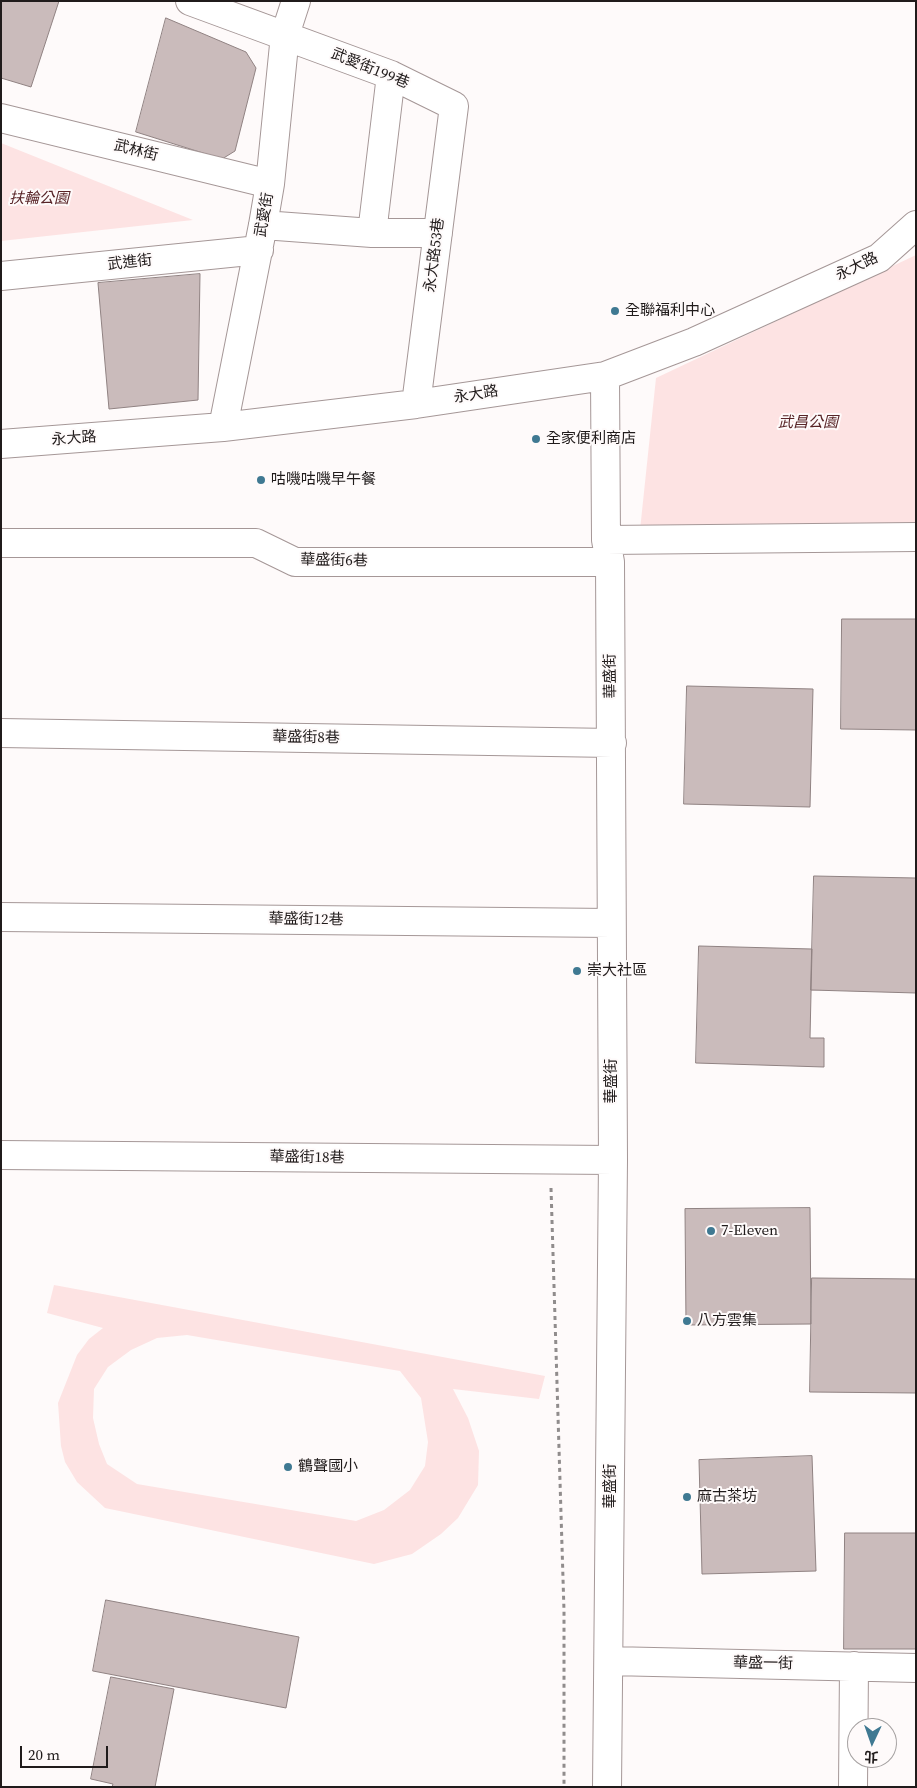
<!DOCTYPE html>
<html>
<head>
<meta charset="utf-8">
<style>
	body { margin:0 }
	#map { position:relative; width:917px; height:1788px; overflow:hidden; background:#fefafa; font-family:"Source Serif 4","Noto Sans TC",serif }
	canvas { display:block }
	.frame { position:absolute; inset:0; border:2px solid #201b1b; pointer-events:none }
	.north { position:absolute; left:847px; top:1718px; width:50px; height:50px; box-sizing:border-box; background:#fefafa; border:1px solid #a5a1a1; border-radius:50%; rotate:183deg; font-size:14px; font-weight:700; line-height:20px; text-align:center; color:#201b1b }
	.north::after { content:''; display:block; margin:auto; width:18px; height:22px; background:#3f7992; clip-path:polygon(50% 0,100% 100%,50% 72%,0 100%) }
	.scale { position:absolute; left:20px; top:1746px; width:88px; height:22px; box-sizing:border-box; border:2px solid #201b1b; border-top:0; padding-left:6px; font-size:15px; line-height:18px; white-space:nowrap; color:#201b1b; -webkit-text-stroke:4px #fefafa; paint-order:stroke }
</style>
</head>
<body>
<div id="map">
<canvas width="917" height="1788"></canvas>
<div class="frame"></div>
<div class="north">北</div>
<div class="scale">20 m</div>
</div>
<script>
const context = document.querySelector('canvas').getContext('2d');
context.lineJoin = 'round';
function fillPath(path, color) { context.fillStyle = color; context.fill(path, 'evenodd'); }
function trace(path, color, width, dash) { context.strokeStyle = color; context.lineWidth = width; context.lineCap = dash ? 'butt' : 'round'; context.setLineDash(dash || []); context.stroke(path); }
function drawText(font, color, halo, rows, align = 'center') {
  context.font = font + ' "Source Serif 4","Noto Sans TC",serif'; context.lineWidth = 4; context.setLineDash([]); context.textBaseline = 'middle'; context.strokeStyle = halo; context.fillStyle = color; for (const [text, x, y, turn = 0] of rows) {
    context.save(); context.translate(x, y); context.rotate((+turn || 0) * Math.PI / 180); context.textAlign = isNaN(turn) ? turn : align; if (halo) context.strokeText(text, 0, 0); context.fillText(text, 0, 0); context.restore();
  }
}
const green = new Path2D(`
	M1,143l192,77 -192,21z
	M916,255v272l-276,3 16,-152z
	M54,1285l491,91 -6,23 -86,-10 15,29 11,33 -1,34 -20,33 -17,16 -29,20 -38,10 -269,-56 -28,-26 -12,-20 -4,-16 -3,-43 19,-48 12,-16 14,-11 -56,-15zM187,1335l213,36 21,27 7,44 -3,24 -15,24 -26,20 -28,11 -219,-37 -30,-20 -8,-20 -6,-26 1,-29 14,-22 23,-17 26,-12z`);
const building = new Path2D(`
	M1,1h58l-28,86 -30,-9z
	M166,18l80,34 10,16 -21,83 -13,8 -86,-27z
	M200,274l-2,126 -89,9 -11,-126z
	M842,619h74v111l-75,-1z
	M687,686l126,3 -3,118 -126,-3z
	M814,876l102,2v115l-105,-3z
	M699,946l113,3 -2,89h14v29l-128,-4z
	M810,1208l1,116 -125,1 -1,-116z
	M812,1278l104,1v114l-106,-1z
	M812,1456l4,115 -114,3 -3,-114z
	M845,1533h71v116h-72z
	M106,1600l193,37 -13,71 -193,-37z
	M111,1677l63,12 -19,98h-43l1,-3 -22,-5z`);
const path = new Path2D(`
	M551,1188l13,423v176`);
const street = new Path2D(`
	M190,1l201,74 63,31 -38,298
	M1,118l269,66
	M263,225l109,8h66
	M372,233l19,-158
	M1,276l258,-26
	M605,376l1,164 4,22 3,598 -6,627
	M223,427l40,-202 7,-41 15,-149 11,-34
	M1,444l222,-17 193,-23 189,-28 89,-34 185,-84 37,-33
	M606,540l310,-3
	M1,543h255l39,19h315
	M1,733l611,10
	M1,917l610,6
	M1,1155l612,5
	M610,1661l306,7
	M853,1787l1,-121`);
const markers = [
	[615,311,5,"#3f7992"],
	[536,439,5,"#3f7992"],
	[261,480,5,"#3f7992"],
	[577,971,5,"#3f7992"],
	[711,1231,5,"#3f7992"],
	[687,1321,5,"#3f7992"],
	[288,1467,5,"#3f7992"],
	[687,1497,5,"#3f7992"]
];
const streetNames = [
	["武愛街199巷",370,69,22],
	["武林街",136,151,14],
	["武愛街",265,215,-80],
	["永大路53巷",435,255,-83],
	["武進街",130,263,-6],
	["永大路",857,267,-26],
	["永大路",476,395,-9],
	["永大路",74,439,-4],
	["華盛街6巷",334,561,1],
	["華盛街",611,676,-91],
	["華盛街8巷",306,738,1],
	["華盛街12巷",306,920,1],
	["華盛街",612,1081,-90],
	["華盛街18巷",307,1158,1],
	["華盛街",611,1486,-90],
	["華盛一街",763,1664,1]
];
const parkNames = [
	["扶輪公園",39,199],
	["武昌公園",808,423]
];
const poiNames = [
	["全聯福利中心",625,311],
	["全家便利商店",546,439],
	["咕嘰咕嘰早午餐",271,480],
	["崇大社區",587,971],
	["7-Eleven",721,1231],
	["八方雲集",697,1321],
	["鶴聲國小",298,1467],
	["麻古茶坊",697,1497]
];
fillPath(green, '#fde3e3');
fillPath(building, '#cabbbb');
trace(building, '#908282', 1);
trace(street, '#a59797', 30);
trace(path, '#908c8c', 3, [4, 4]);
trace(street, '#fff', 28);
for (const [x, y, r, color] of markers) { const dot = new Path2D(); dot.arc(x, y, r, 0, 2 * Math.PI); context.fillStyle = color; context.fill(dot); trace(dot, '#fefafa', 2); }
drawText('15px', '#201b1b', '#fefafa', streetNames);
drawText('italic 15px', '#582427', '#fefafa', parkNames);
drawText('15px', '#201b1b', '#fefafa', poiNames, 'left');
</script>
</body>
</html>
